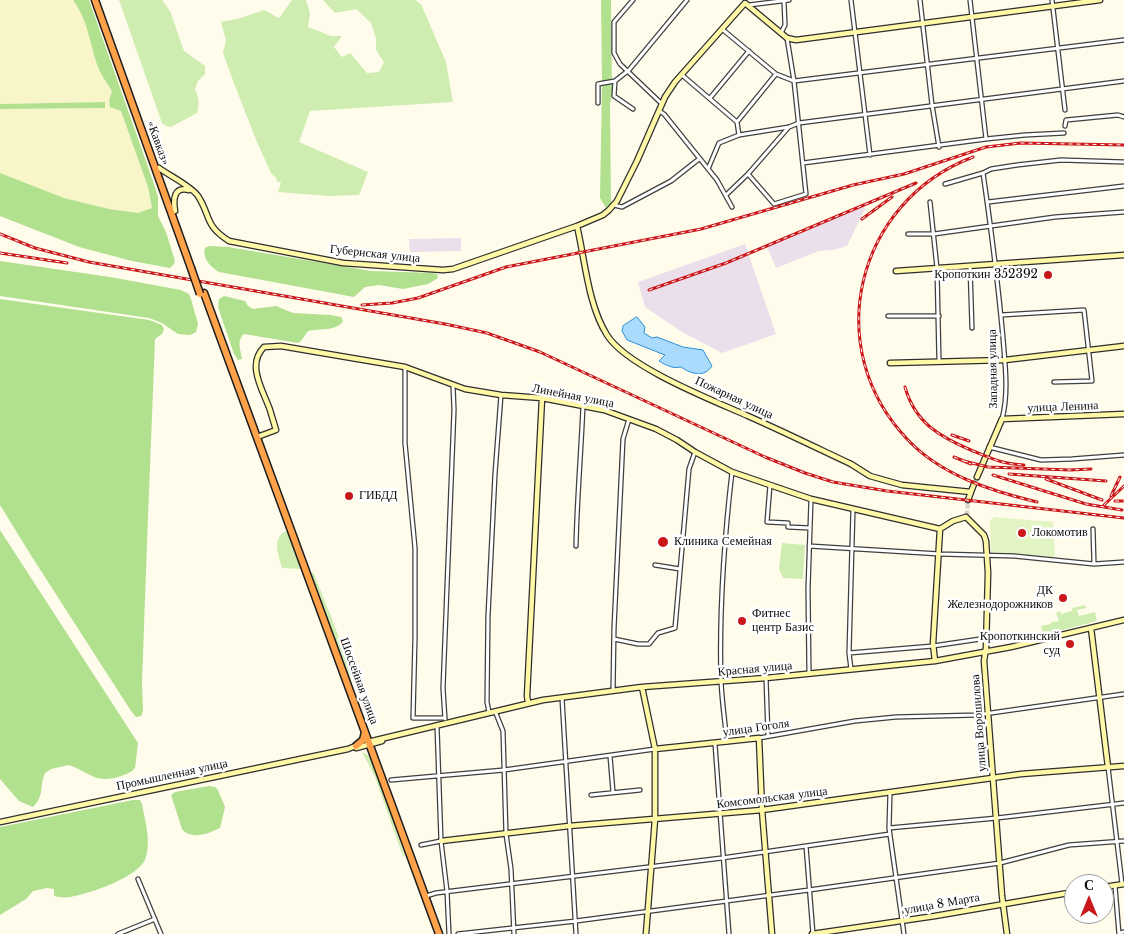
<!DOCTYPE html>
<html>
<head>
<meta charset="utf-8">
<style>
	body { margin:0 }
	#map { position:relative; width:1124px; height:934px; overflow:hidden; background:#fffcec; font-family:"Libre Baskerville",serif }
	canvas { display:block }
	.north { position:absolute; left:1064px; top:874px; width:50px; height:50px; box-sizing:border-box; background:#fff; border:1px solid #9e9e9e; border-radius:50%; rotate:0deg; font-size:14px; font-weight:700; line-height:20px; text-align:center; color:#0c0c0c }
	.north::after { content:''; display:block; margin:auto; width:18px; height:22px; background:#ca171a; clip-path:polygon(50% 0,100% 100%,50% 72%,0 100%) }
</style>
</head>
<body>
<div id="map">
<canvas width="1124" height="934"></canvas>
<div class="north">С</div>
</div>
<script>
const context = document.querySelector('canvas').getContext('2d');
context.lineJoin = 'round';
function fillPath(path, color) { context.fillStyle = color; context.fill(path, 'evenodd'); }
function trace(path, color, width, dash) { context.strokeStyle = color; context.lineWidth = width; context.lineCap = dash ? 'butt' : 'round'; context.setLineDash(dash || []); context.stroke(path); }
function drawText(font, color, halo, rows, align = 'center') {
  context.font = font + ' "Libre Baskerville",serif'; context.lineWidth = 5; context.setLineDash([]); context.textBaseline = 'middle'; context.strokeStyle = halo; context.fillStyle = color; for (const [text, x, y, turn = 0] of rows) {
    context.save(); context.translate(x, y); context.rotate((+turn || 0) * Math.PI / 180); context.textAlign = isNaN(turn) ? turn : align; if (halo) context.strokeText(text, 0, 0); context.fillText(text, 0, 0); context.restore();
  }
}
const industrial = new Path2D(`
	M863,205l2,4 -18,37 -14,4 -14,1 -43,17 -10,-23z
	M461,238v13l-51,1 -1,-13z
	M745,244l31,90 -54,19 -40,-21 -37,-25 -7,-25z`);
const farmland = new Path2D(`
	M0,0h73l7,9 8,21 10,38 14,23 -3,9 1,7 11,4 27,76 4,22 -14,4 -29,-4 -45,-11 -64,-25v-64l105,-1v-6l-105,2z`);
const green = new Path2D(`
	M119,0h43l8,11 14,40 21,15v8l-7,7 -3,8c4,9 5,14 2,24l-26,14 -5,-1 -4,-3z
	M292,0h14l4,13 -2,14 23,9h11l-8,11 8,10 8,-4 17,20 12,-1 5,-10 -8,-12v-12l-5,-15 -15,-14 -21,4 -12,-13h92l6,4 25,58 7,40 -143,9 -11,31 69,30 -9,23 -31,1 -50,-4 3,-9 -4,-2 -1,-3 -5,-5 -15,-33 -21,-54 -12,-33 3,-13 -5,-18 20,-4 23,-8 15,8z
	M286,531l2,2 13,36 -19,-1c-3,-12 -11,-30 4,-37z
	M782,543l23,2 -2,34 -20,-1 -4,-9z
	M313,572c16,39 33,77 40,119l-43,-116z
	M1085,605l1,3 -9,2 2,6 16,-4 2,9 -54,14 -2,-9 10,-2v-2l8,-1 -3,-8 4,-2 1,3 11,-3v-3z
	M362,752l7,4 3,4 33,97 -2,-1 -2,-5 -26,-74z`);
const forest = new Path2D(`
	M73,0h16l65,184 4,13v19l8,16 9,29 -1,3 -4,4 -38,-7 -53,-14 -79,-31v-43l64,25 45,11 29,4 14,-5 -4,-21 -27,-76 -11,-4 -1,-7 3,-9c-5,-8 -11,-16 -14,-24 -8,-23 -10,-47 -25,-67z
	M601,0h10l1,97 -2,6 1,100 -5,5 -6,-10 2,-114z
	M105,102v6l-105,1v-5z
	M209,246l19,1 143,24 62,2 4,1 1,4 -10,6 -25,5 -24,-4 -14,2 -11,10 -135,-25c-8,-5 -17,-13 -14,-24z
	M0,261l110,16 71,13 8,4 2,5 7,25 -2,8 -6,3 -12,-1 -16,-11 -13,-5 -149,-22z
	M224,296l21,5 3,5 5,3 23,-3 17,7 38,2 10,2 2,4c-7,11 -24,7 -35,10l-7,10 -3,2 -54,-9c-8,7 -3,16 -2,25l-4,1 -4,-6 -16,-47 1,-8z
	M0,299l149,21 13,5 2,4 -2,5 -7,5 -8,204 -5,139 1,29 -2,5 -5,1 -5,-6 -99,-154 -32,-52z
	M0,530l138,213 -3,25c-4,5 -11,7 -17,9 -23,7 -29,-5 -49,-12l-18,4 -6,4c-6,14 0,22 -12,34l-14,-6 -19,-22z
	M209,786l6,1 3,3 7,17 -5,21c-11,6 -30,12 -38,1l-11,-34 4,-3z
	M133,800h7l2,4c3,17 9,36 4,53 -5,20 -58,37 -76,40 -5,1 -11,0 -16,-1v-7l-7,-1 -14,3 -7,8 -26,16v-88z`);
const pitch = new Path2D(`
	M994,517l59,5 2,33 -2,3 -62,-6 -1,-31z`);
const water = new Path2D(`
	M637,317l8,10 -1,6 8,5 5,-1 26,10 20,3 9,16c-8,12 -21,8 -31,1 -9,2 -15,-2 -22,-6l6,-6 -38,-15 -5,-9 1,-5z`);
const secondaryTunnel = new Path2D(`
	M967,515l1,-15`);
const street = new Path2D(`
	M633,0l-19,22v31l6,11 42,40
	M851,0l19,155
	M920,0l12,105 7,42
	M970,0l16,139
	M1052,0l13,110
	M749,5l40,-5
	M722,29l54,45 18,7 330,-41
	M781,33l4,-8 -1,-24
	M682,75l55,47 2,13
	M710,98l39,-47
	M598,103v-19l17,-3
	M633,109l-19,-13 1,-15 14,-11 58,-70
	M659,111l5,3 53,66 15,27
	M737,122l39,-48
	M1065,126l1,-6 52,-5 6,2
	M803,163l183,-24 39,-4 39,-2
	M708,169l11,-26 20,-8 50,-8 10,-4 325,-42
	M983,173c8,55 15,110 20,165 2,26 6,55 -1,81
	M748,174l26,30 32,-10 -12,-113 -7,-43
	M945,184l38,-11 8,-4 26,-4 44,-5 63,2
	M726,195l22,-21 40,-46
	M930,202l7,66 2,93
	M988,202l136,-16
	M614,205l8,2 49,-26 28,-22
	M908,234h26l121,-17 69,-5
	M970,266l2,62
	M1001,315l83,-5 8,71 -38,1
	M888,316h51
	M405,367v76l10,105v90l-2,80h32
	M989,447l52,13 31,-1 52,-4
	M770,485l-3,37 21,1v4l22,1
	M1093,529l1,35
	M576,546c1,-47 5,-93 7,-140
	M809,546l131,8 74,2 80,8 30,-2
	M655,565l25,4
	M614,639l24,5h11l9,-11 17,-5 14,-159 6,-17
	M849,653l84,-7 54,-8
	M851,669l-2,-16 4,-144
	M809,673l-1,-84 3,-90
	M766,678l2,58
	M613,691l1,-63 9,-189 6,-20
	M562,698l14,236
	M495,711l8,20 3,103 5,35 3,65
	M489,712l-2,-10 1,-86 7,-142 6,-79
	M445,719l-2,-31 11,-278 -1,-25
	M437,726l4,115 6,50 2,43
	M759,738l96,-17 41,-4 81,-2 147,-21
	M727,742c-2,-20 -5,-40 -6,-61 -2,-70 3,-140 11,-209
	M715,744l14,190
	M610,756l3,36
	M1108,767l14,117
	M391,780l113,-10 151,-21
	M890,793l-1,35 15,106
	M591,795l49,-5
	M889,828l108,-10 127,-15
	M421,845l20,-4
	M806,846l7,88
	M138,879l23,55
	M1115,886l4,48
	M426,896l10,-3 286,-35 168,-24
	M1119,933l5,-1
	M118,934l37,-15
	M458,934l118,-13 233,-31 191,-27 69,-18 55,-4`);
const secondary = new Path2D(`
	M159,168c11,8 32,18 39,28 13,20 6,29 31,45l114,22 100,7 10,-1 124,-43 26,-11 6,-5 8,-9 20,-40 28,-64 10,-15 70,-79 42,35 9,2 304,-40
	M175,211c-2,-12 -1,-25 14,-21
	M577,226c8,34 11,79 30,109 20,32 105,65 141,81 34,15 69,32 103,48l19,12 32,9 69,7
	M896,271l228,-16
	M890,363l115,-3 119,-14
	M257,437l19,-7c-2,-7 -4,-13 -6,-20 -7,-20 -24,-45 -6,-63l17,-1 124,21 60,22 36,6 41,3 62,12 52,19 21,11 18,12 37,20 79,27 129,30 13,-8 13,-4
	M977,477l25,-58 122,-5
	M968,500l6,-16
	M966,517l18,18 2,6 2,32 -2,75 -2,13 18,235 5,38
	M1091,628l17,139
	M935,661l-2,-17 7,-115
	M642,687l13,62v70l-9,115
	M528,702l-1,-6 15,-298
	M368,742l175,-42 99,-13 124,-9 169,-17 76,-14 113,-27
	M356,748l26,-7
	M348,749l10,-4
	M655,749l104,-11 3,72 10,124
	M0,822l348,-73
	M441,841l128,-15 193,-16 259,-36 103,-8
	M1104,887l20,-3
	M812,934l123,-18 139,-24`);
const highway = new Path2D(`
	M95,0l96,268
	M204,293l235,641
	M356,746l7,-6 2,-8`);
const rail = new Path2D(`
	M973,157c-118,45 -153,192 -65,283 33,35 83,51 129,62
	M862,219l30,-22
	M0,234l35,14 54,14 356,62 42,9 53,19 225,105 40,16 28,9 54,9 237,27
	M0,253l67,10
	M649,290l77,-27 190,-80
	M362,305l30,-2 26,-5 88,-31 195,-38 152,-44 51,-11 82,-27 35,-4 103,2
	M905,387c10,36 35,50 68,64 20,8 29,13 51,14
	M952,435l17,6
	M954,457l17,7
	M964,461l24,6 82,3 21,-1
	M1009,474l97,7
	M993,475l93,29 36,6
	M1046,479l56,21
	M1111,496l9,-19
	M1115,501h9
	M1104,505l20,-19`);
const highwayBridge = new Path2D(`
	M191,268l9,26`);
const markers = [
	[1048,275,5,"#ca171a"],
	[349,496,5,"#ca171a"],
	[1022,533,5,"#ca171a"],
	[663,542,6,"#ca171a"],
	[1063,598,5,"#ca171a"],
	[742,621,5,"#ca171a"],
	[1070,644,5,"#ca171a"]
];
const streetNames = [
	["«Кавказ»",158,143,70],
	["Губернская улица",375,254,6],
	["Западная улица",993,369,-91],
	["Линейная улица",573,396,11],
	["Пожарная улица",734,398,25],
	["улица Ленина",1063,407,-2],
	["Красная улица",755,669,-5],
	["Шоссейная улица",359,681,70],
	["улица Ворошилова",979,723,-94],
	["улица Гоголя",756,728,-8],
	["Промышленная улица",172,775,-12],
	["Комсомольская улица",772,798,-7],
	["улица 8 Марта",942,904,-10]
];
const poiNames = [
	["Кропоткин 352392",1038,275,"right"],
	["ГИБДД",359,496],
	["Локомотив",1032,533],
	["Клиника Семейная",674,542],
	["ДК",1053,591,"right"],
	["Железнодорожников",1053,605,"right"],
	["Фитнес",752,614],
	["центр Базис",752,628],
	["Кропоткинский",1060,637,"right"],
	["суд",1060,651,"right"]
];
fillPath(industrial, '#ebdfec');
fillPath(farmland, '#f8f5c9');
fillPath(green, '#cfedb1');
fillPath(forest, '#b1e08f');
fillPath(pitch, '#e2f4c4');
fillPath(water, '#abdbfc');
trace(water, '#2a8fdb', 1);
trace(secondaryTunnel, '#dbd8ca', 4.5, [4.5, 2]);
trace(street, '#3f3f3f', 5.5);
trace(secondary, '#2e2e2e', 7);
trace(highway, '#1d1d1d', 9);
trace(street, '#fff', 3);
trace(secondary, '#fff8a7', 4.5);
trace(highway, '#ffa24a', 6);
trace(rail, '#ca171a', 3);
trace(rail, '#fff', 1, [4]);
trace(highwayBridge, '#1d1d1d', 9, []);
trace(highwayBridge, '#ffa24a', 6);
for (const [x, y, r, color] of markers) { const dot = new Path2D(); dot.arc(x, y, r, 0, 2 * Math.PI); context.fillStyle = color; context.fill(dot); trace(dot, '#fff', 2); }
drawText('12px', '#0c0c0c', '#fff', streetNames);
drawText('12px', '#0c0c0c', '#fff', poiNames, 'left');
</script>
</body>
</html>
